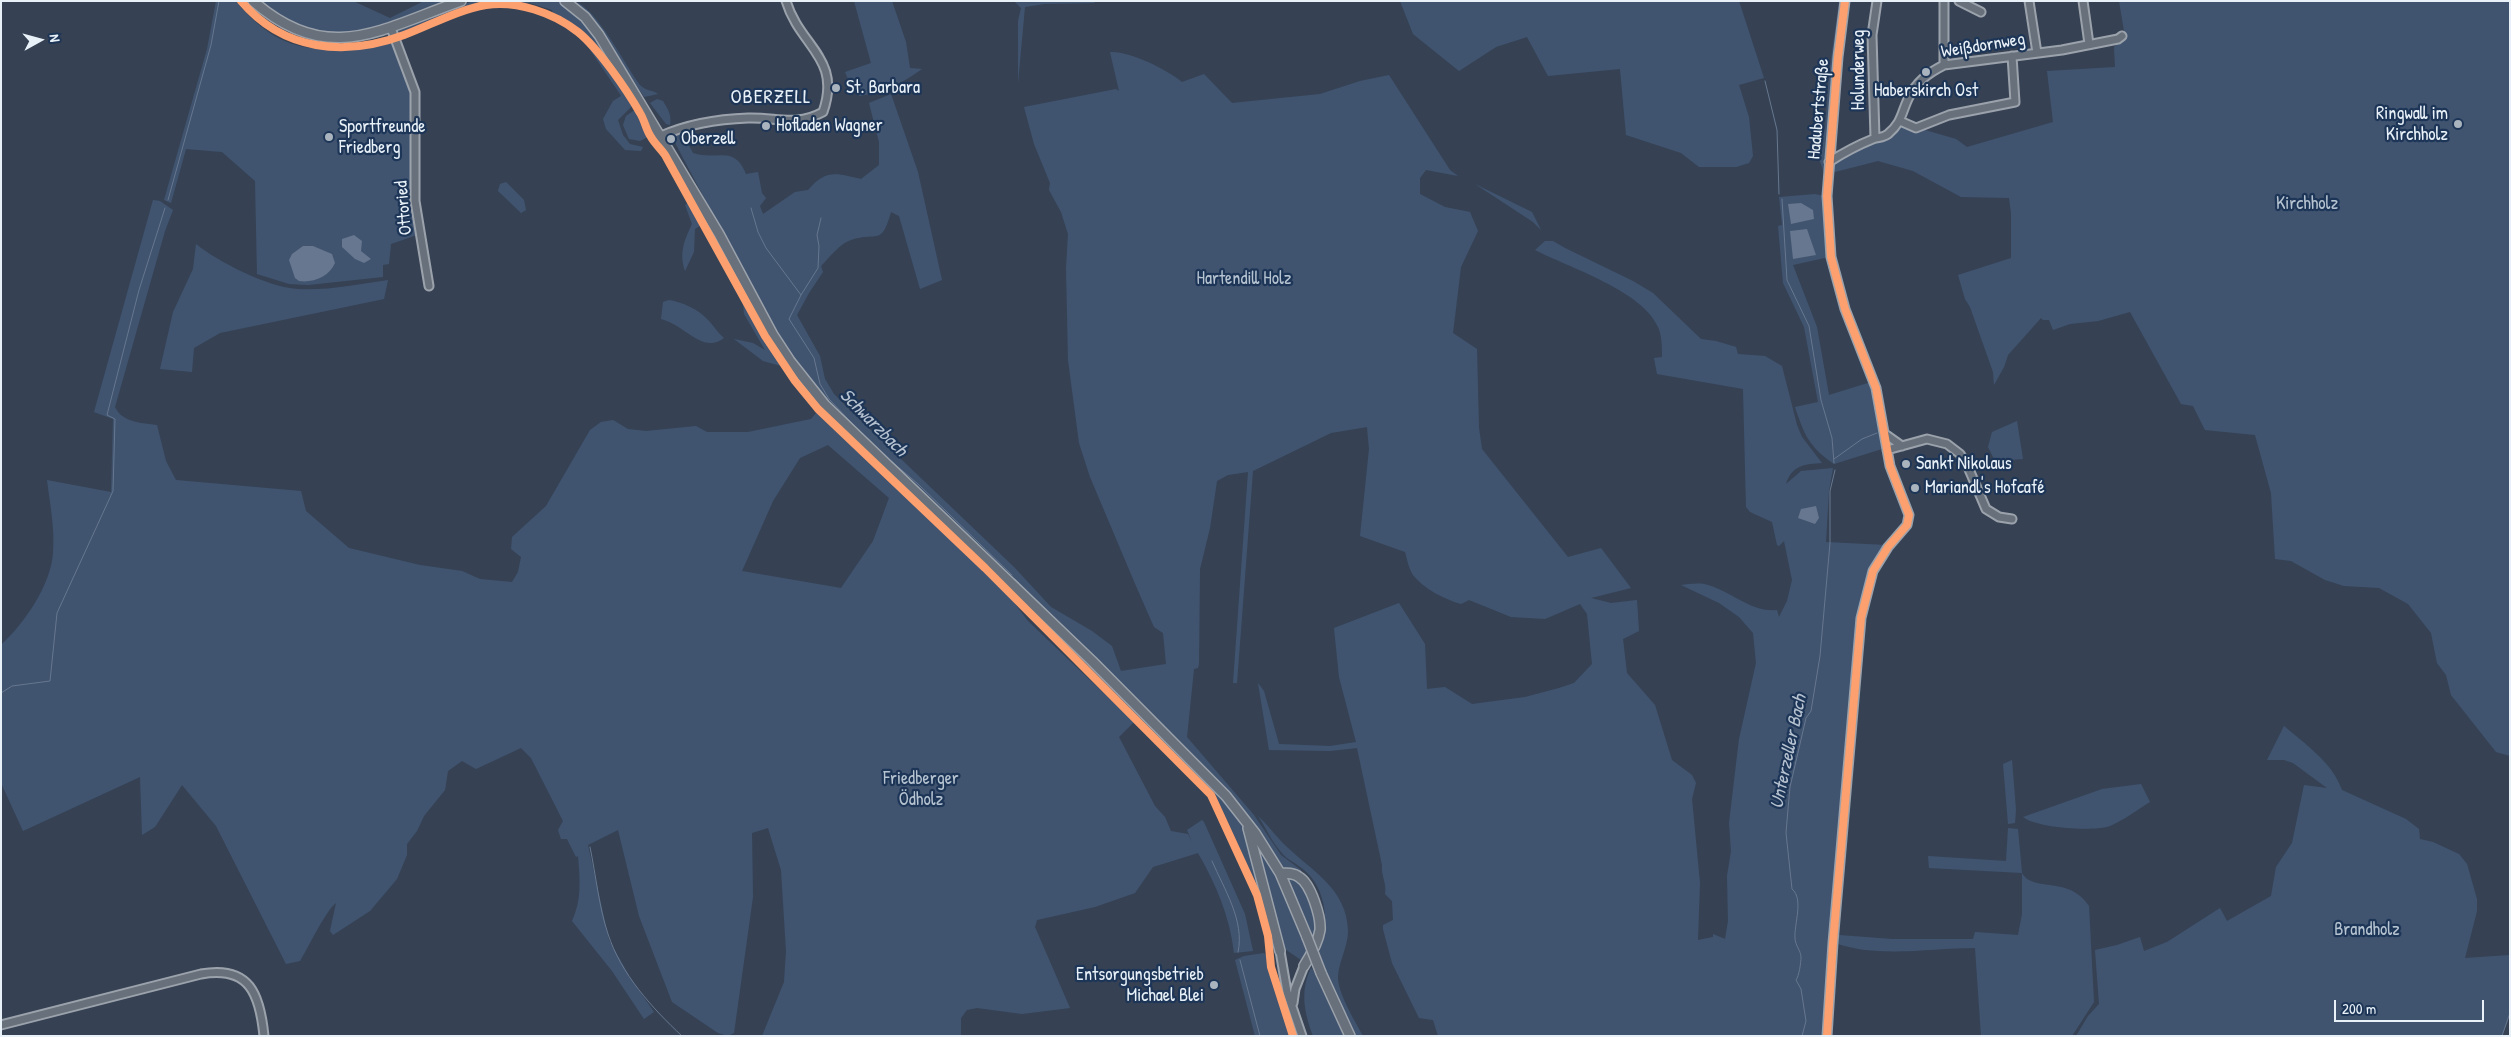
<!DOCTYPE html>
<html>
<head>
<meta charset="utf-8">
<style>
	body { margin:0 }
	#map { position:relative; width:2511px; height:1037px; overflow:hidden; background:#364254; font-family:"Patrick Hand",sans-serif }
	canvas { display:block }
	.frame { position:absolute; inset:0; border:2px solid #e8f1f8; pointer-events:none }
	.north { position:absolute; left:15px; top:15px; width:50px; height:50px; -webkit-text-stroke:4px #1d3557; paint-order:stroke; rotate:83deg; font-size:14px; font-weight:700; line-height:20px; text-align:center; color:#e8f1f8 }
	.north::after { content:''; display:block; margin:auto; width:18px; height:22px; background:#e8f1f8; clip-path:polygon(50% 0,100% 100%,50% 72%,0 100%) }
	.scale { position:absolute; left:2334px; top:1000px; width:150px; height:22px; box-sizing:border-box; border:2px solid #e8f1f8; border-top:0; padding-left:6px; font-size:15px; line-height:18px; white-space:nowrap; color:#e8f1f8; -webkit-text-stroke:4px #1d3557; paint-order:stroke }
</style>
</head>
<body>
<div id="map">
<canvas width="2511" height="1037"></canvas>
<div class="frame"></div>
<div class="north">N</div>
<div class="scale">200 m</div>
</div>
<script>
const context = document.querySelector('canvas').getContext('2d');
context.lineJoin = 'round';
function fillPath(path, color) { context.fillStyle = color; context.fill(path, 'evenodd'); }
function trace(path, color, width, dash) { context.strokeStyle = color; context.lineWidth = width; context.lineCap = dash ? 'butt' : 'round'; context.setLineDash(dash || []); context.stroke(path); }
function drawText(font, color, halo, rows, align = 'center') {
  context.font = font + ' "Patrick Hand",sans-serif'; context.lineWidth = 4.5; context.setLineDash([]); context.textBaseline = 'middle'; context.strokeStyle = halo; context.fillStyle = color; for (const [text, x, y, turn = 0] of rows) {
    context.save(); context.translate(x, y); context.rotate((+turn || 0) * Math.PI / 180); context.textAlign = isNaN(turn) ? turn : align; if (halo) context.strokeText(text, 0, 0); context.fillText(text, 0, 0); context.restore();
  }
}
const green = new Path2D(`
	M216,1h20c49,60 88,50 156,41l2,3 8,29 4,1 7,15 4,145 -26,9 -2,20 -6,1v12l-75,8 -19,-1 -32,-10 -2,-93 -33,-29 -36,-3 -15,54 -7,-3 43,-151z
	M260,1h93l37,17 34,-17h25l-79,30 -4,-3c-37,14 -78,-2 -106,-27z
	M473,1h85c37,20 56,64 76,99l-47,-64 -34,-22 -1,-4 -22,-7h-43l-45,15 -34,15 -11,1 3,-4z
	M571,1c23,0 55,67 70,85 5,5 12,4 17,8l-14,3 -42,-64z
	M854,1h38l14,41 4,26 12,1c-21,15 -37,23 -62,27l-7,-5 -8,-19 26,-9z
	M1014,1h79l2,2 -51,1 -19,3 -7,76v-62l3,-13z
	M1400,1h339l25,77 -25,7 10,32 4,39 -4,7 -13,4h-37l-18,-14 -55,-18 -6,-66 -72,7 -21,-39 -31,10 -37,24 -46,-37z
	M1839,1h4l-19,190v-18l-6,-17 7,-28 4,-54z
	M2119,1h391v755l-14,-4 -45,-57 -5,-20 -9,-12 -6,-30 -23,-29 -29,-16 -35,-2 -19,-6 -34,-19 -16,-2 -4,-66 -16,-58 -50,-5 -12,-24 -12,-2 -51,-92 -32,9 -28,3 -17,6 -4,-10h-6l-2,-2 -33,37 -4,12 -10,18 -1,-13 -23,-65 -5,-8 -7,-24 53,-17v-45l-2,-15 -48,-1 -48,-26 -35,-10 -47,12c5,-20 27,-24 43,-32 10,-5 18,-12 27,-18l55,16 11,8 86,-25 -6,-51 68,-4 -1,-20 11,-10z
	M587,42l46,63 -15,15 5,15 7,9 13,3 -2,4 -16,-1 -19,-21 -3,-10 10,-18 8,-5 -1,-2 -34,-50z
	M1110,52c20,-1 56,17 72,30l22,-8 28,29 88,-9 40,-13 29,-6 61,95 8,6 -32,-6 -6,8v16l25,13 25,5 8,19 -17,36 -8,66 24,16 2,79 3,21 86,108 33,-9 30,40 -40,10 20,5 26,-3 2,31 -16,8 4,34 28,32 17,55 20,15 4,8 -4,16 8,84 -2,57 15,-3v-3l12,5 3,-18 -1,-45 4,-25 -2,-28 10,-84 17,-76 -3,-30 -14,-16 -20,-14 -38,-18c9,-1 18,-3 27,0 24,7 44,28 69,25l2,7 8,-16 5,-21 -8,-39 -5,5 -2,-1 -5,-23 -22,-10 -4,-5 -3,-118 -86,-15 -3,-16 8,-1c0,-9 0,-22 -4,-30 -15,-36 -90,-60 -123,-77l10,-9h8l12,7 68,33 20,12 48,46 15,2 20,6 2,7 27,2 17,10 15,59 5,12 20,26c-17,1 -30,2 -36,21l15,-13 32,-3 -4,23 -3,51 60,3 -15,24 -7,20 -11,70 -28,377h-387l-5,-16 -14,-2 -27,-55 -9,-34v-4l10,-5 -1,-19 -7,-7c2,-11 -4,-18 -3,-29l-25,-117 -27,3 -61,-1 -11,-67 6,8 15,53 51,2 26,-4 -17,-65 -5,-49 65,-25 26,41 2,45 18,-2 27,17 53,-7 34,-9 15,-5 18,-19 -5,-50 -7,-10 -35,15 -34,-2 -42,-17 -8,4c-17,-5 -37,-15 -48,-29 -4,-6 -6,-16 -8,-23l-45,-16 9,-87 -2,-22 -36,6 -78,38 -16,212h-4l15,-211 -20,3 -11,6 -7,47 -10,41 -1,95 -1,4 -4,1 -7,68 67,78 27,40 20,15 -1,2 -14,-3 -7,-5 -33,-50 -47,-52 -372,-361 -35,-43 -26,-43 -94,-178 10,-4 11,20c24,8 41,-9 53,21l12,-2 4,21 4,5 -6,8 3,8 32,-22 13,-2c18,-21 28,-17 53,-11l18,-14v-23l-10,-39 22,-9 27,78 24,108 -22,9 -21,-73 -8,-4c-10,35 -13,19 -40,28 -11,3 -22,18 -30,26l2,6 -14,21 -12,22 23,41 5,23 9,15 23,23 157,150 37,40 41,24 20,15 9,25 45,-7 -3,-31 -9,-6 -18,-41 -46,-109 -11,-34 -11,-83 -2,-92 2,-34 -7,-22 -12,-22 1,-7 -16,-39 -10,-37 92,-18 3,2z
	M657,99l6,2c5,8 9,15 7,24l-4,-1 -16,-21z
	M636,109l11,25 -1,4 -6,3 -11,-2 -6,-14 3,-9z
	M653,136l2,1c23,36 46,73 67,111 34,63 65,126 118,177l-2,1c-53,-51 -84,-113 -118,-176 -17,-32 -36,-64 -54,-96z
	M506,182l18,18 2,10 -5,3 -23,-22 2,-7z
	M1475,184l57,28 9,18 -8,-8z
	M1815,194l9,2 5,61 -36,8 24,62 12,68 42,-13 11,61v6l-48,15c-25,-17 -30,-30 -39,-57l23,-5 -14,-75 -21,-44 -5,-57 4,-1 -3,-28z
	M153,200l7,1 13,9 -8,21 -50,176c7,16 28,16 42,18l9,36 10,19 125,11 5,20 43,37 71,17 42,6 18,8 32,3 6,-10 3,-15 -10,-8 1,-12 34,-31 44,-76 11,-8 12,-2 15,9 18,2 50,-5 11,6h41l63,-13 6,-7 182,171 29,38 106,101 -15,15 36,69 10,11 6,14 17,3 4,8 -5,-12 15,-10 2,2 41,92 8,37 -19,2c-4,-36 -18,-69 -36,-100l-45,14 -18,26 -40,14 -58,13 -2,7 35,81 -48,6 -45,-6 -10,2 -6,8v18h-199l22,-54 2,-31 -5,-81 -13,-42 -16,5 1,64 -19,136 -6,3 -10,-3 -46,-31 -33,-86 -21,-86 -30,15 21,95 22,39 23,33 -10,7 -32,-48 -40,-50c10,-21 8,-42 6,-65l-2,1 -9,-18h-6l-3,-9 5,-9 -32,-63 -10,-10 -45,21 -14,-8 -14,10 -3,19 -21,26 -7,15 -10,13v11l-10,24 -27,32 -37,24 -3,-4 6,-28c-10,7 -28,45 -36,58l-14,3 -70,-138 -34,-41 -27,42 -13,8 -2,-58 -117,54 -22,-48v-138c23,-21 50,-60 52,-92 2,-25 -3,-49 -6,-73l64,12 2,-73 -19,-7zM828,445l61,53 -16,43 -32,47 -99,-17 31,-70 27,-43z
	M688,203l13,22 -6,4 -1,23 -9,19c-6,-18 -1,-30 7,-47l-7,-19z
	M196,244c22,18 72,43 101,45 30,2 62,-5 91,-9l-4,19 -164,34 -26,15 -2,24 -32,-3 13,-57 20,-43z
	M669,300c13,2 29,9 39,20 6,6 9,12 16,18 -21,17 -40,-14 -63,-19l2,-17z
	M743,304l38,62 -18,-5 -29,-22 19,4 12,7 -21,-36z
	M2017,421l6,38 -28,2 -7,-14 4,-15z
	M1017,597l5,2 191,188 36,48 26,110 -3,1 -13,-51 -46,-101z
	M2284,726c22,19 48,36 58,64l64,29 13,10 1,10 13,3 26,12 8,10 10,35v12l-12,47 45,-3v58l-8,23h-426l12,-20 11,-12 -4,-54 22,-5 23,-8 4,14 23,-9 53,-34 7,13 44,-25 5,-29 16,-24 12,-58 23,3 -34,-25 -9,-3h-17z
	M2012,760l4,50 -1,13 -7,1 -5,-60z
	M2141,784l9,18c-13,8 -26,18 -40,24 -17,6 -73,2 -87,-9l79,-28z
	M1258,816c11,10 18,21 29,31 26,25 60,42 61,84 0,15 -9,30 -10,45 -1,16 17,45 25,60h-8l-15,-29 -22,-52c12,-27 10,-66 -15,-86 -7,-6 -16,-9 -22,-17 -9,-10 -15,-24 -23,-36z
	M2008,828l10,1 4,44c11,20 47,2 67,33l5,96 -22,34h-91l-6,-88c-45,0 -94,10 -137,-4l1,-9 53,4h81l2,-7 43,3 4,-21v-41l-93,-5 -1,-12 78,5z
	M1258,845c24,32 37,70 50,107l-7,8 -19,-13z
	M1285,875l18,6 15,42 -5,19z
	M1264,953l3,3 25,80h-37l-20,-76 9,-4z
	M1311,968l2,2 31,66h-31c-9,-24 -13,-45 -2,-68z`);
const water = new Path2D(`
	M1801,203l12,7 1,9 -23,5 -3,-20z
	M1807,229l9,26 -23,4 -3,-28z
	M354,235l8,6 -1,10 10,8 -7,4 -9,-4 -13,-12v-8z
	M303,246h10l19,8 3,9c-6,14 -22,20 -36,18l-4,-3 -6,-18 3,-6z
	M1816,506l3,12 -4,6 -17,-6 3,-9z`);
const stream = new Path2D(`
	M1765,81l12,49 2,64
	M1782,199l5,81 22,46 12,74 11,38 2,25
	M168,200l43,-155 8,-44
	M751,208l7,24 8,16 35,47 -12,24 25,39 6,26 9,15 37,39
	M801,295l17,-27 1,-22 -2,-11 4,-17
	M870,443l48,41 94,91
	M1834,459l28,-20 15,-6
	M1015,579l55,54
	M1,693l11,-7 38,-5 7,-68 56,-122 2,-72 -8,-4 32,-125 26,-82
	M590,847c6,29 9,60 18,87 13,40 44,74 74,102
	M1212,861c12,28 33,60 26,91
	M1240,960l20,76
	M1802,1036l4,-15 -5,-32 -5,-9c3,-4 5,-17 5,-23 0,-6 -6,-12 -6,-19 -1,-14 9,-39 -3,-49l-6,-56 2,-24 2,-22 16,-69 5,-7 9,-55 10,-113v-52l5,-21
	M2502,1036l8,-23`);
const minor = new Path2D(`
	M1959,1l22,11
	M2029,1l8,52
	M2083,1l6,43
	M391,28l24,64v109l14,85
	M1944,65v-64
	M1900,121l16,7 33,-13 66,-13 -3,-46
	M661,136c27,-12 58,-17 87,-18 29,-1 47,9 75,-6 19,-54 -23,-65 -37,-111
	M1875,138l-3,-103 5,-34
	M1829,162c14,-9 29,-17 44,-23 5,-2 10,-1 15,-5 14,-12 13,-20 20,-35 8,-17 20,-26 36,-34l118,-15 56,-11 4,-3
	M1885,434l17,12
	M1887,450l40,-11 20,5 13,10 8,13 18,42 13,8 13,2
	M1280,951l7,41 15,44
	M1293,1003l2,-14 9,-23
	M1,1025l200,-51c49,-9 59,21 63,62
	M1827,1036l6,-93 28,-325 12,-47 15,-24 19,-22 2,-10 -19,-49 -14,-78 -31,-79 -14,-52 -4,-61 11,-139 7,-56`);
const major = new Path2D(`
	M253,1c75,66 128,28 208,0
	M565,1l20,16 14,18 120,199 54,101 17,26 35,44 267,256 134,135 29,37 25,40 27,64
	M1248,828l32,123
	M1280,873c7,0 14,0 19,4 12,7 22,40 21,53 -2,13 -9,25 -16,36
	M1321,973l29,63`);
const majorBridge = new Path2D(`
	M1307,937l14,36`);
const cycleway = new Path2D(`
	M241,1c42,50 104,56 163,34 27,-10 53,-25 82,-30 30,-5 68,8 92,27 20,16 49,58 62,81 5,8 6,17 11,24 4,7 10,12 14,18l100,181 30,45 23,28 167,159 226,227 46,100 11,41 3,31 22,69
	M1827,1036l6,-93 28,-325 12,-47 15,-24 19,-22 2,-10 -19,-49 -14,-78 -31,-79 -14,-52 -4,-61 11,-139 7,-56`);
const markers = [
	[1926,72,5,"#aab4bf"],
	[836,88,5,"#aab4bf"],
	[2458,124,5,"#aab4bf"],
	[766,126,5,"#aab4bf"],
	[329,137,5,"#aab4bf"],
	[671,139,5,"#aab4bf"],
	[1906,464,5,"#aab4bf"],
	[1915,488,5,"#aab4bf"],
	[1214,985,5,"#aab4bf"]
];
const streetNames = [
	["Weißdornweg",1983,46,-9],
	["Holunderweg",1859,70,-90],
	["Hadubertstraße",1819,109,-85],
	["Ottoried",404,208,-95]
];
const poiNames = [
	["St. Barbara",846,88],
	["Haberskirch Ost",1926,91,"center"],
	["Ringwall im",2448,114,"right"],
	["Kirchholz",2448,135,"right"],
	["Hofladen Wagner",776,126],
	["Sportfreunde",339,127],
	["Friedberg",339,148],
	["Oberzell",681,139],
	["Sankt Nikolaus",1916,464],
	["Mariandl's Hofcafé",1925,488],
	["Entsorgungsbetrieb",1204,975,"right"],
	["Michael Blei",1204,996,"right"]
];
const parkNames = [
	["Kirchholz",2307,204],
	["Hartendill Holz",1244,279],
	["Friedberger",921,779],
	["Ödholz",921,800],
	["Brandholz",2367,930]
];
const waterNames = [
	["Schwarzbach",873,423,45],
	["Unterzeller Bach",1789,752,-78]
];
const quarterNames = [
	["OBERZELL",771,98]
];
fillPath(green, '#405470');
fillPath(water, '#66778f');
trace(stream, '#66778f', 1);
trace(minor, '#9ba2ab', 11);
trace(major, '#9ba2ab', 12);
trace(minor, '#68717b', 7);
trace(major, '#68717b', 9);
trace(majorBridge, '#9ba2ab', 12, []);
trace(majorBridge, '#68717b', 9);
trace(cycleway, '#fca06f', 8);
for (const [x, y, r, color] of markers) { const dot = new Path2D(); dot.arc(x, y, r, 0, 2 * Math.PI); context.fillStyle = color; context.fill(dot); trace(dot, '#1d3557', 2); }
drawText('18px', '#e8f1f8', '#1d3557', streetNames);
drawText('18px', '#e8f1f8', '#1d3557', poiNames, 'left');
drawText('18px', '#b6c3d0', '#1d3557', parkNames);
drawText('italic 19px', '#b6c2d0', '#1d3557', waterNames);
context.letterSpacing = '1px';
drawText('20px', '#e8f1f8', '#1d3557', quarterNames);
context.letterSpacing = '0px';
</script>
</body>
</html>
